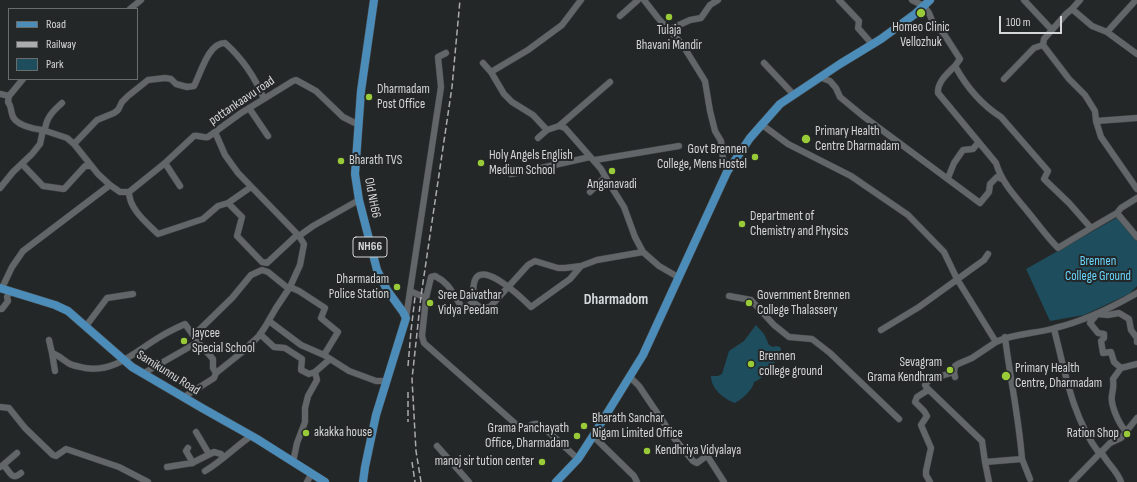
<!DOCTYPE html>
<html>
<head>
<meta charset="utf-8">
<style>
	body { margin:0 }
	#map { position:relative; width:1137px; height:482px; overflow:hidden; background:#242728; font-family:"Sofia Sans Condensed",sans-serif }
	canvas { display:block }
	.legend { position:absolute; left:8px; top:8px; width:130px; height:72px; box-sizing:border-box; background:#242728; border:1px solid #6a6d6e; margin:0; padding:5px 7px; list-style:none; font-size:12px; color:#d4d6d7 }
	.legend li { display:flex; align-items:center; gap:8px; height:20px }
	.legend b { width:20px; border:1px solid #6a6d6e }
	.scale { position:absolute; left:999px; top:16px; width:63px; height:18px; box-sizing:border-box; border:2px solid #d4d6d7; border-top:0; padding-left:5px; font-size:12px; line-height:14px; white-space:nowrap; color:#d4d6d7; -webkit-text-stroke:3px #242728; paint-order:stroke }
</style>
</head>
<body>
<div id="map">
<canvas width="1137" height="482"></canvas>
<ul class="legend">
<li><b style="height:5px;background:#4c8cb9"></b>Road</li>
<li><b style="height:5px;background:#aaacad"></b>Railway</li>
<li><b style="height:11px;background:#1e4d5d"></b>Park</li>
</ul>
<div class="scale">100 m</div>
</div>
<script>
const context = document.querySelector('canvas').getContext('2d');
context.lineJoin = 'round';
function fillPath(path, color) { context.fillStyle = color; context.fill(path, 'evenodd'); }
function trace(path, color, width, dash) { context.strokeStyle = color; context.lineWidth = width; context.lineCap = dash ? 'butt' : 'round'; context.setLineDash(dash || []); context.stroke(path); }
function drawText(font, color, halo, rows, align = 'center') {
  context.font = font + ' "Sofia Sans Condensed",sans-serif'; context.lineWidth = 4; context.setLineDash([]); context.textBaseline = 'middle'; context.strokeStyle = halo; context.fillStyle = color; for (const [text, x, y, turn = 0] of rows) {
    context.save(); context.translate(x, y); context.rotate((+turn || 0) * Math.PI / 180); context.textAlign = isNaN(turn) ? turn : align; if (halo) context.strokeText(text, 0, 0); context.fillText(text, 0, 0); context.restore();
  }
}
const green = new Path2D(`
	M1118,217l19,24v45l-8,8 -45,21 -34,6 -24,-52z
	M756,325l8,9 5,11 4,2 3,-1 4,1 1,2c-3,11 -16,29 -27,33 -1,8 -12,17 -19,21 -11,-4 -24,-14 -24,-27h7l4,-2 7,-23 15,-10z`);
const minor = new Path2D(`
	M644,0l14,18 24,26 23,37 5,30 5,20 6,10 2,18 4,13
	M839,0l20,21 -1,7 14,16
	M912,0l12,6 5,7 4,10 11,11 16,25 -5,7c11,20 27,39 46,51l47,54 -4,8 25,24 22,25 26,-15 20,24
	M1024,0l28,30 14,-16 6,-5 20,17 15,6 30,22
	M130,9l11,-9
	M1072,9l8,-9
	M620,16l18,-16
	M668,30l22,-10 11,-2 9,-13 8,-5
	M1052,30l-8,9 -1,6 26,34 16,16 10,16 1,10 5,16 36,52
	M1107,32l29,-32
	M764,63l30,32
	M955,66c-7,7 -18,16 -17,27l58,70c6,20 19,33 32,49 10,12 19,25 30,36l33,-20
	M491,72l37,-22 34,-25 19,-25
	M819,77l11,4 6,7 4,9 23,19 117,87 9,-11 1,-8 7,-7 5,2
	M1004,79l30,-31 9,-3
	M0,94l9,2 14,-17
	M9,96l-1,6c4,6 2,5 4,12 2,11 21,15 31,16
	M249,108l19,28
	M1096,121l41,-3
	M761,124l27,20 63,32 57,39 36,37 13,27 39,63c18,-9 40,-8 59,-14 29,-7 56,-20 82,-35
	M559,126l51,-44
	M45,130c1,-12 8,-19 17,-27
	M215,132l10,23 13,18 61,63h-3l-29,27 -5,-1 -25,-26 5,-19 -14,-14 23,-16
	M538,138l9,-8
	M74,144l24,30 12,11 10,7h9l36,-29 29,-27c5,-1 8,2 14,1l33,-24 52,-32 3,-1 20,11 27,26 16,8
	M595,160l84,-14
	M165,163l15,23
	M22,164l21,22 21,3 21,-23h6
	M511,174l21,-4 58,-13
	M948,178l6,-15 9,-13 10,-1 5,-6 -1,-3
	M0,188l13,-16 19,-18 8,-10 3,-14 24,8 7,6 23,-24 17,-7 4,-3 4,-8 6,-6 20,-16 17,-2 6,1 5,5 11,3 7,-1c7,-13 14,-43 31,-43 18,16 30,34 39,56
	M129,192c0,17 18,31 29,42l45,-15 15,-13 10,-3
	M590,192l15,-15
	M1117,213l4,-5 16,-10
	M643,252l16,14 19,11
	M290,287l9,4 26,17 -4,10 17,14 -14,23
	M2,288l10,-21 11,-16 87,-66
	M410,291l31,-204 -3,-30 8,-4
	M729,296l22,4 23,25 15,12 23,2 18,14 69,66
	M426,298l5,-21 4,-1c16,8 17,18 27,31l6,-1 5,-4c1,-7 -1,-15 2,-22 8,-20 49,20 56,27l39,-28 11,-13 16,-6 46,-8 -8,-15 -11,-30 -15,-24 -8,-14 -36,-41 -6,-2 -12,4 -14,-15 -21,-13 -8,-8 -13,-22 -8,-9
	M473,302l8,6 9,-1 38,-42 7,-4 23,7h7l16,-2
	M0,309h2l6,-8 -1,-4 3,-6
	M406,318l4,-27 16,7 -4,38 2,7 94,83 8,3c4,-4 9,-7 15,-4l37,34
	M269,321l32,24 23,10 25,16 27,10h11
	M86,326l21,-28 26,-4
	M1054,329c11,42 18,88 45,124
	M881,330l38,-23 65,-47 4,-6
	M260,334l14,13 11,1 17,11 -1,11 8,4 6,-2 2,8 -9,16 -3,12v14l-8,21 -4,19
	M194,335l38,-37 19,-23 11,-5 6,2 21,17
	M49,340l3,13c7,2 12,8 18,11 4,2 11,3 15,4 29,5 50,-16 73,-30 8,-5 18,-10 27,-14l13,18 15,17v9l3,5 -2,5 -30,19
	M52,353l3,18
	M1121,368l16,-4
	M315,372l15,-13
	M954,372l-25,8 -4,5 1,2 56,54 3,21
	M144,373l54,-31
	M216,373l25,-20 18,-17 6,-9 11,-19 14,-21 10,-22 4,-21 -5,-8 14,-10 46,-26
	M630,377l9,9 35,52 19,23 4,2 8,-6h3l16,25
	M955,377l-1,-5 1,-6 3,-2 14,-6 24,-16
	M928,390l-11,7 -2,5 9,9 3,5 -6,9 10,23 -5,23v4l4,7
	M0,407l9,1 16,20 28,27 3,1 10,-7 3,1 50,17 29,15
	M1126,431c-7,-6 -16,-27 -14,-36 1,-7 2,-8 1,-16l8,-11 -7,-6 -3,-10 -8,1 -2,-12 3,-3v-4l-6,-1 -8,-10 7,-9 11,1 11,-2 10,6 2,11 6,8v4
	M196,432l13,22
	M593,436l41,40 3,6
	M437,446l32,36
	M188,448l-2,3 7,12
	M1101,451c5,12 16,19 20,31
	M1022,459l8,20
	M3,465l14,-12
	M0,467l3,-2c7,5 8,17 18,8
	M167,467l25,-4 22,-11 7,2 3,3
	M205,471c17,-10 30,-24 46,-35
	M307,482l5,-9
	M989,482l-4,-20 37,-3c-3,-41 -12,-81 -17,-122
	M1072,482l38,-39 11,-5 16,-20`);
const major = new Path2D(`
	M0,288l55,17 13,6 64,56 70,41 55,31 68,43
	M363,482l2,-15 11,-52 30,-97 -3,-6 -16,-22 -10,-20 -18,-70 -4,-26 6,-83 13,-91
	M556,482l22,-23 15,-23 50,-81 84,-183 23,-34 30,-34 60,-40 41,-25 34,-25 15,-14`);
const rail = new Path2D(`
	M408,366l3,-35 4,-34
	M408,392v30
	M412,462l3,20
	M421,482l-5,-31 -4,-72 9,-83 31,-209 8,-87`);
const markers = [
	[921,13,5,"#98cb37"],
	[669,17,4,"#98cb37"],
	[369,97,4,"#98cb37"],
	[806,139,5,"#98cb37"],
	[755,157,4,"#98cb37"],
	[341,161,4,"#98cb37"],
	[481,163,4,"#98cb37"],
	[612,171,4,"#98cb37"],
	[742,224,4,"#98cb37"],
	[397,287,4,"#98cb37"],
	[430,303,4,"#98cb37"],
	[749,303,4,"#98cb37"],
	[184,341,4,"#98cb37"],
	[751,364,4,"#98cb37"],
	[950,370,4,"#98cb37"],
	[1006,376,5,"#98cb37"],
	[584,426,4,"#98cb37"],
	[306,433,4,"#98cb37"],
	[1127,434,4,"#98cb37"],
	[577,436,4,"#98cb37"],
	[647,451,4,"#98cb37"],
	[542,462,4,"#98cb37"]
];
const shields = [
	[370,247,34]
];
const shieldNames = [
	["NH66",370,247]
];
const poiNames = [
	["Homeo Clinic",921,28,"center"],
	["Vellozhuk",921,43,"center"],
	["Tulaja",669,31,"center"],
	["Bhavani Mandir",669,46,"center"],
	["Dharmadam",377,90],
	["Post Office",377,105],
	["Primary Health",815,132],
	["Centre Dharmadam",815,147],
	["Govt Brennen",747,150,"right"],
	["College, Mens Hostel",747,165,"right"],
	["Holy Angels English",489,156],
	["Medium School",489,171],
	["Bharath TVS",349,161],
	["Anganavadi",612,185,"center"],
	["Department of",750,217],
	["Chemistry and Physics",750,232],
	["Dharmadam",389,280,"right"],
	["Police Station",389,295,"right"],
	["Sree Daivathar",438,296],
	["Vidya Peedam",438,311],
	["Government Brennen",757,296],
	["College Thalassery",757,311],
	["Jaycee",192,334],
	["Special School",192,349],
	["Brennen",759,357],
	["college ground",759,372],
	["Sevagram",942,363,"right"],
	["Grama Kendhram",942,378,"right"],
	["Primary Health",1015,369],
	["Centre, Dharmadam",1015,384],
	["Bharath Sanchar",592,419],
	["Nigam Limited Office",592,434],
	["Grama Panchayath",569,429,"right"],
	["Office, Dharmadam",569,444,"right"],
	["akakka house",314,433],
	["Ration Shop",1119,434,"right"],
	["Kendhriya Vidyalaya",655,451],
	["manoj sir tution center",534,462,"right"]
];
const streetNames = [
	["pottankaavu road",242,101,-34],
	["Old NH66",372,198,79],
	["Samikunnu Road",168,373,32]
];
const parkNames = [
	["Brennen",1098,262],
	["College Ground",1098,277]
];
const quarterNames = [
	["Dharmadom",616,300]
];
fillPath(green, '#1e4d5d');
trace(minor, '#414344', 7);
trace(major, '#414344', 9);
trace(minor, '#636668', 6);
trace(major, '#4c8cb9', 8);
trace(rail, '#aaacad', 1.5, [6, 3]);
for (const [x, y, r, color] of markers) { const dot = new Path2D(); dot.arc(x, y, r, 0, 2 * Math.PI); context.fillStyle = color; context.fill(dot); trace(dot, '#242728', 1.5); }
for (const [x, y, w] of shields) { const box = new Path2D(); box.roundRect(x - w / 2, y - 10, w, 20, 3); context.fillStyle = '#242728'; context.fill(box); trace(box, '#d4d6d7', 1); }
drawText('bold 12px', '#d4d6d7', null, shieldNames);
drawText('13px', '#d4d6d7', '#242728', poiNames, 'left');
drawText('13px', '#d4d6d7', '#242728', streetNames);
drawText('13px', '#68d5fc', '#242728', parkNames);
drawText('bold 15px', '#d5d9da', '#242728', quarterNames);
</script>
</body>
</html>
